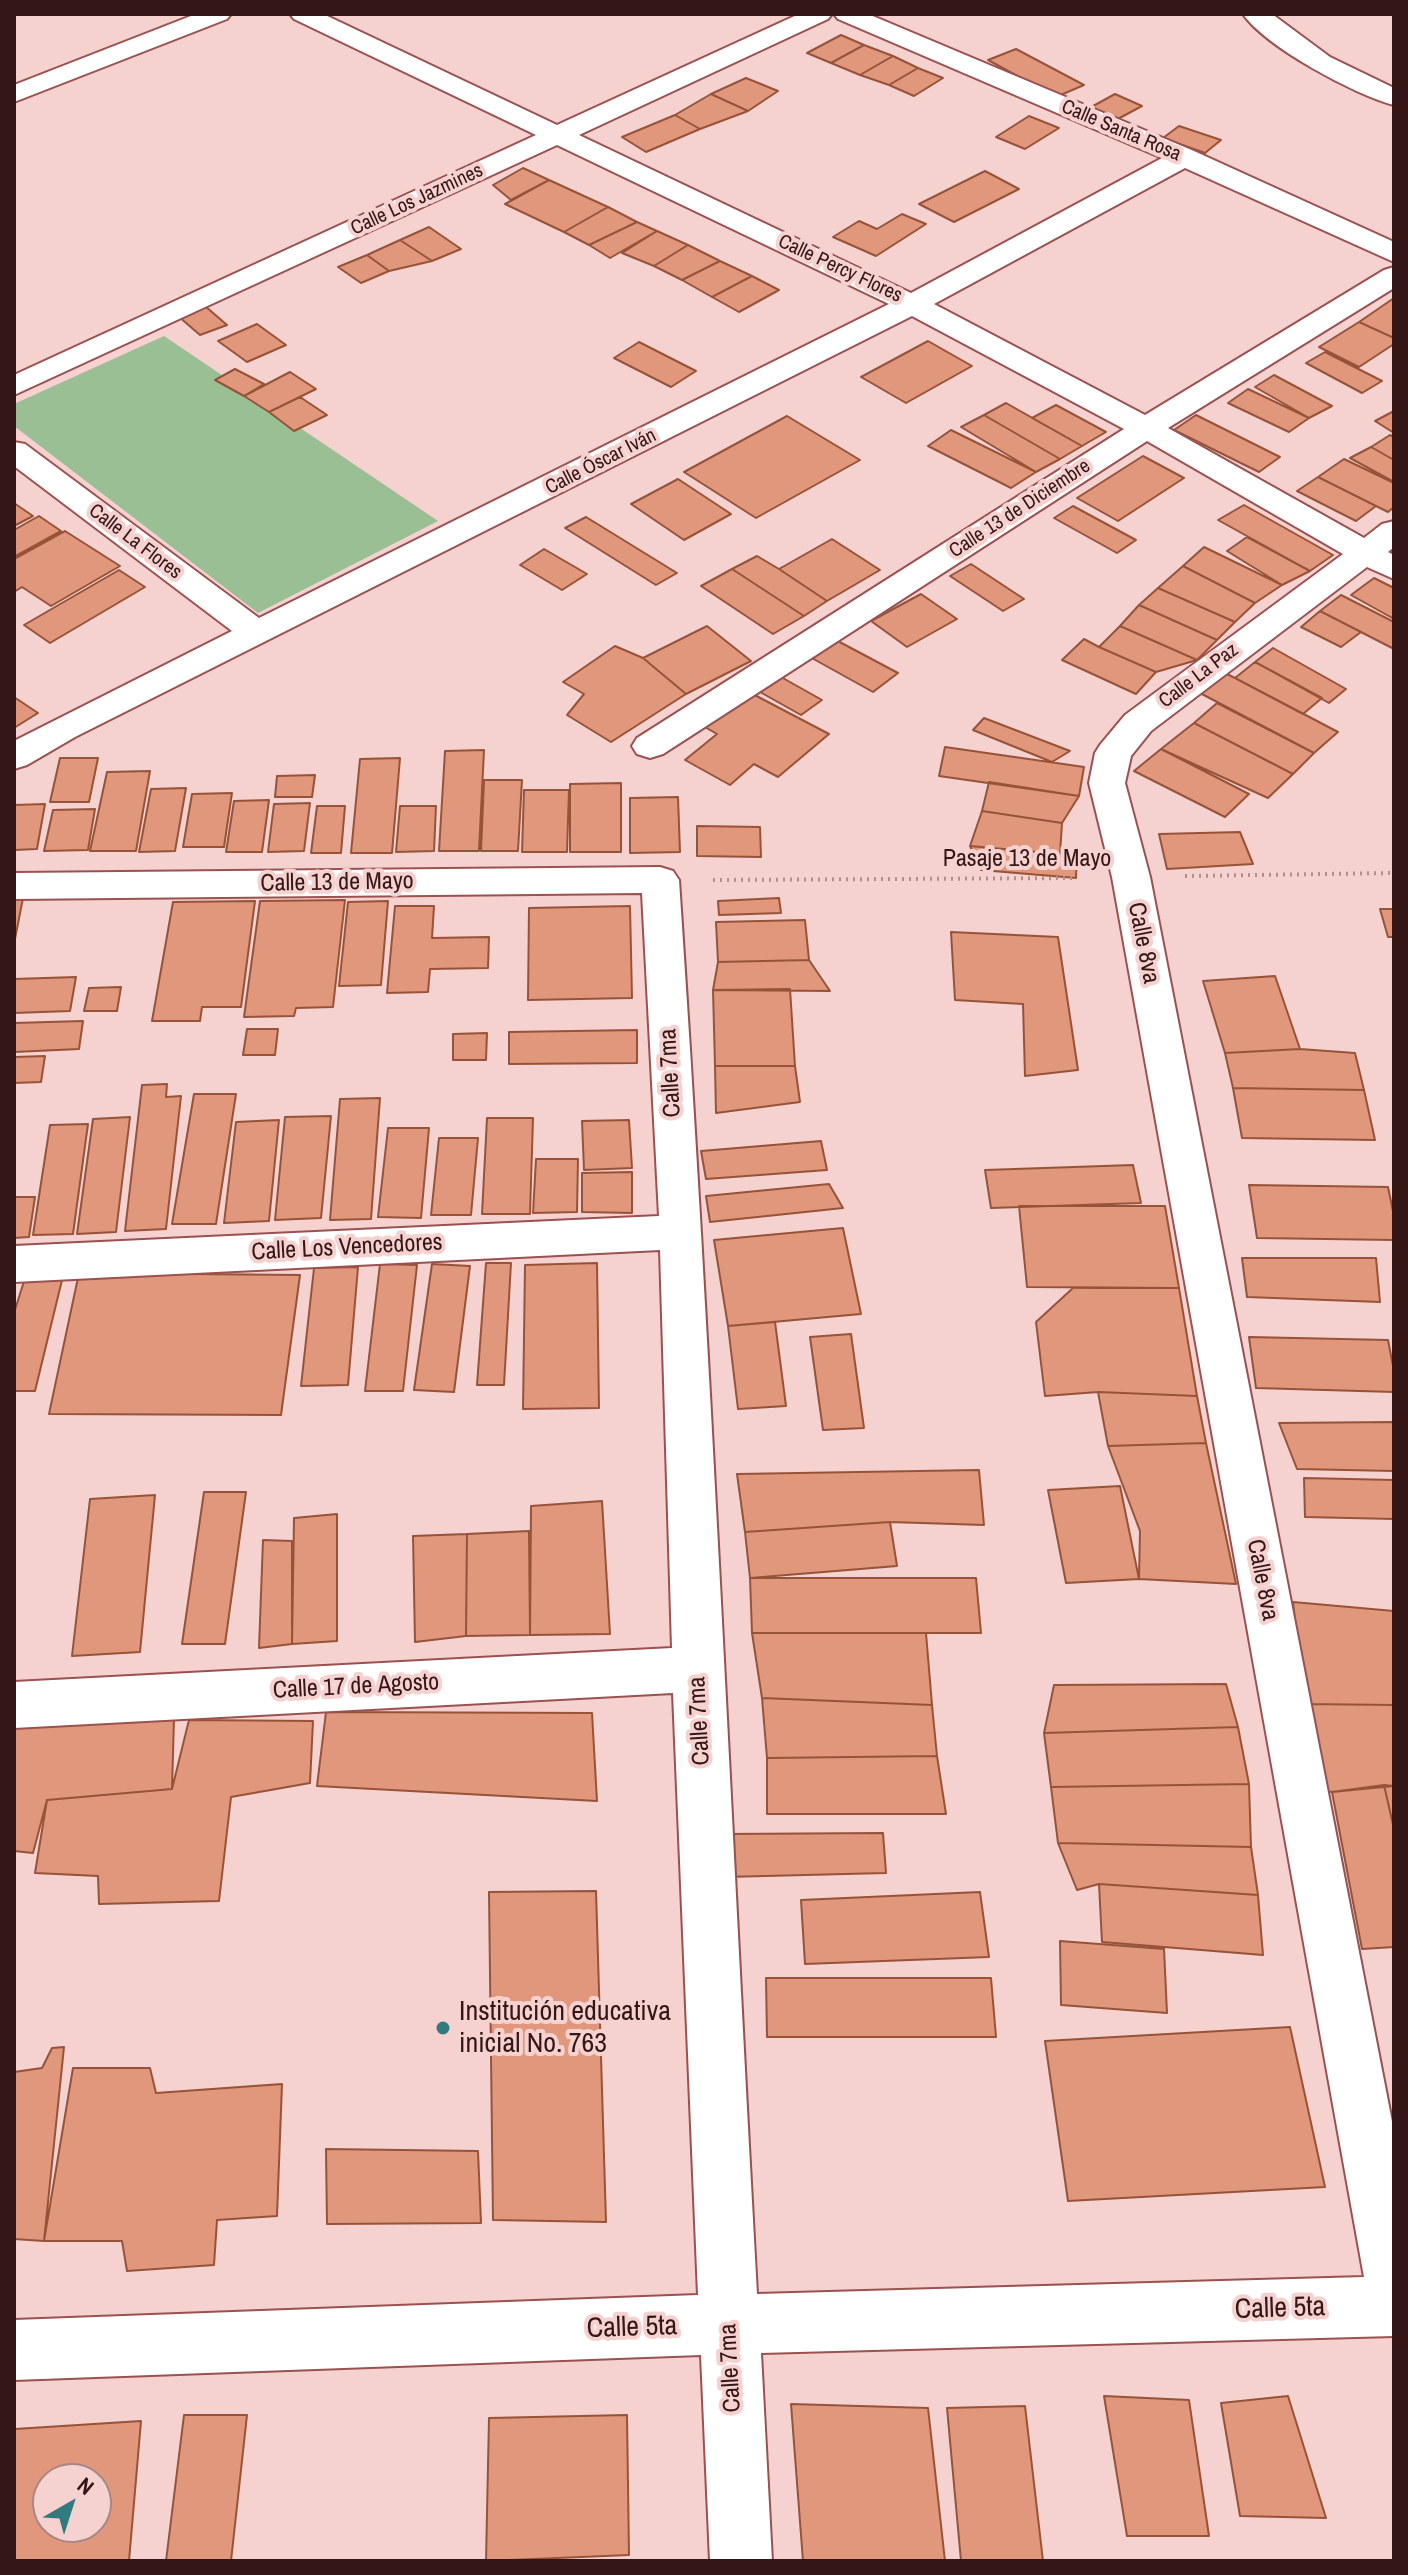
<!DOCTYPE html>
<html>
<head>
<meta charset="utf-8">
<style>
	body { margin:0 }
	#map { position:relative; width:1408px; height:2575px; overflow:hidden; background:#f5d2d0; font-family:"Archivo Narrow",sans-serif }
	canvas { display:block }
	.frame { position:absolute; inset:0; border:16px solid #351616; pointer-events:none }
	.north { position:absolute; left:32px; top:2463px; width:80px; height:80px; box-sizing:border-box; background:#f5d2d0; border:2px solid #a88786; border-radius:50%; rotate:39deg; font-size:22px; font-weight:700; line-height:32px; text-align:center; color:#351616 }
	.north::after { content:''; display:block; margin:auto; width:28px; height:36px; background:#317a7f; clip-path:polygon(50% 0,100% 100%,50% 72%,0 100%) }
</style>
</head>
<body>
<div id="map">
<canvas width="1408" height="2575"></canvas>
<div class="frame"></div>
<div class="north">N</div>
</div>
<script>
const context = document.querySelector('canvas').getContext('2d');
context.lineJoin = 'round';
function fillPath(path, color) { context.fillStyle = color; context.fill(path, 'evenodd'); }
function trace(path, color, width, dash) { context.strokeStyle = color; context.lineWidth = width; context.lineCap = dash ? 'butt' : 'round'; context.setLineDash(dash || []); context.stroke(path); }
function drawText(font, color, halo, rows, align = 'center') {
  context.font = font + ' "Archivo Narrow",sans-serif'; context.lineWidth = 8; context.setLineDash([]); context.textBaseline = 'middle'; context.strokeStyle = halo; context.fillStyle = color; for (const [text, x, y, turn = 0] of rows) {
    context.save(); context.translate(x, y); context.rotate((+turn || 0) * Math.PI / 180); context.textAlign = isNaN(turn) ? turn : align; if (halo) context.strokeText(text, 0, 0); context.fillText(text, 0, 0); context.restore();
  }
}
const green = new Path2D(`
	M164,336l274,185 -180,92 -244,-187v-22z`);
const building = new Path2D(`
	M841,35l23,10 -33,18 -24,-10z
	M864,45l29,11 -33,19 -29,-12z
	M1016,49l68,36 -28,12 -68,-37z
	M893,56l25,12 -29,17 -29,-10z
	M918,68l25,10 -29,18 -25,-11z
	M746,78l32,13 -30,20 -37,-17z
	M711,94l37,17 -48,18 -25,-14z
	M1115,94l27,12 -26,14 -32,-9z
	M675,115l25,14 -54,23 -24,-15z
	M1029,116l30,12 -34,21 -29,-12z
	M1179,126l42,14 -16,13 -42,-15z
	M523,168l26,12 -38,20 -18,-15z
	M985,171l34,18 -65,33 -35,-18z
	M549,180l59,27 -44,25 -59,-28z
	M608,207l29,15 -48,23 -25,-13z
	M902,214l24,10 -50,32 -43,-19 26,-16 18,8z
	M637,222l20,9 -47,27 -21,-13z
	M429,227l32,22 -29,12 -32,-21z
	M657,231l31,14 -34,21 -32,-13z
	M400,240l32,21 -43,10 -22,-16z
	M688,245l32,16 -38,19 -28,-14z
	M367,255l22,16 -28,12 -23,-16z
	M720,261l32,15 -40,21 -30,-17z
	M752,276l27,14 -40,22 -27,-15z
	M1394,298v40l-35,-16z
	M205,306l22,19 -27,10 -22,-19z
	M1359,322l35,16v6l-35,23 -40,-20z
	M257,324l29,21 -39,17 -29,-21z
	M928,341l44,25 -66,37 -45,-26z
	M639,342l57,29 -25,16 -57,-29z
	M1325,352l57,29 -20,12 -56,-30z
	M235,369l29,15 -20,12 -29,-16z
	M290,372l26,17 -47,23 -25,-16z
	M1274,375l58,31 -23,12 -54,-31z
	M1248,389l61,29 -20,14 -61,-29z
	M300,397l27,18 -33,16 -25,-19z
	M1006,403l76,43 -22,13 -76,-44z
	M1056,405l50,27 -24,14 -50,-28z
	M1394,411v22l-19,-12z
	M984,415l76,44 -24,13 -75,-45z
	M1196,415l84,42 -21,15 -85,-42z
	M787,416l73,44 -104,58 -72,-46z
	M951,430l85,42 -25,16 -83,-42z
	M1390,435l4,2v23l-23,-13z
	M1371,447l23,13v22l-44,-24z
	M1143,456l41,22 -66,43 -41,-23z
	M1344,459l50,24v24l-6,5 -70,-35z
	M1318,477l58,29 -20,15 -59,-30z
	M678,479l53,35 -47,26 -53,-36z
	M14,503l19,13 -19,10z
	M1244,505l89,50 -23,16 -92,-51z
	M1073,506l63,34 -19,13 -63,-35z
	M39,516l22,15 -47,26v-27z
	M586,517l91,56 -21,12 -91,-57z
	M65,531l55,35 -69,40 -29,-19 -8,5v-33z
	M1247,537l63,34 -28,14 -55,-34z
	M832,539l48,31 -53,31 -48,-32z
	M1204,547l78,38 -27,18 -72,-37z
	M544,549l43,25 -25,16 -42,-25z
	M757,556l22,13 48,32 -23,15 -72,-47z
	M971,564l53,35 -21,12 -53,-35z
	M1183,566l72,37 -20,19 -77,-34z
	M732,569l72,47 -31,18 -72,-48z
	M119,570l26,17 -95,56 -26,-18z
	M1374,578l20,10v31l-43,-24z
	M1158,588l77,34 -18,18 -78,-35z
	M921,594l36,25 -50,28 -36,-26z
	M1341,595l53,27v27l-74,-38z
	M1139,605l78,35 -20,20 -77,-34z
	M1320,611l41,21 -20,15 -40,-20z
	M707,626l44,35 -65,33 -43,-36z
	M1120,626l77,34 -41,12 -57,-25z
	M834,639l64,34 -25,19 -63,-35z
	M1084,639l15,8 57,25 -20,22 -74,-34z
	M615,646l28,12 43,36 -75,48 -44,-27 17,-21 -21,-12z
	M1273,648l73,41 -17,14 -74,-41z
	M1255,662l67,36 -19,16 -68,-36z
	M1225,673l10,5 103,54 -24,21 -114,-60z
	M781,677l41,23 -21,15 -41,-23z
	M747,691l82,43 -51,43 -24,-13 -24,21 -45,-25 32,-26 -14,-8z
	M14,697l24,16 -24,15z
	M1217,703l97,50 -21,21 -99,-51z
	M984,718l86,33 -18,11 -79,-32z
	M1194,723l99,51 -25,24 -107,-49z
	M945,747l139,20 -5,29 -140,-20z
	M1161,749l88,45 -24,23 -91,-46z
	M484,750l-5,101h-40l6,-100z
	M60,758h38l-9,44h-39z
	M400,758l-8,95h-41l9,-94z
	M150,771l-14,80h-46l17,-79z
	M315,775l-3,22h-37l2,-21z
	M484,780h38l-4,71h-37z
	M989,782l90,14 -17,27 -80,-12z
	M621,783v69h-51v-68z
	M186,788l-11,63 -36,1 12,-63z
	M524,790h45l-2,62h-45z
	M232,793l-8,54h-41l9,-53z
	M678,797l2,55 -50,1v-55z
	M269,800l-7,52h-36l8,-51z
	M310,803l-6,48 -36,1 6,-48z
	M45,804l-8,45 -23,1v-45z
	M317,806h28l-4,47h-30z
	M400,806h36l-2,45 -38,1z
	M95,809l-7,41 -44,1 9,-41z
	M982,811l80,12 -2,31 -90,-8z
	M697,826l63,1 1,30 -64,-1z
	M1240,832l13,32 -86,5 -8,-35z
	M970,846l90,8 17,-2 -1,26 -95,-8z
	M14,898h9l-9,46z
	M779,898l2,15 -62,2 -1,-14z
	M345,900l-12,107 -37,1 -2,8 -50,1 16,-116z
	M255,901l-14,106h-39l-2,14h-48l21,-119z
	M388,901l-7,84 -42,1 9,-84z
	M395,906h39l-2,32 57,-1 -1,31 -58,1 -2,23 -41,1z
	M630,906l2,92 -104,2 1,-92z
	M1380,909h14v28h-6z
	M805,920l4,40 -91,2 -2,-40z
	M951,932l107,5 20,133 -53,6 -2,-72 -68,-4z
	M809,960l21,31 -117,-1 5,-28z
	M1275,976l25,73 -75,4 -22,-72z
	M76,977l-6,34 -56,2v-34z
	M121,987l-4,24h-33l5,-23z
	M790,989l5,77h-80l-2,-76z
	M83,1021l-4,28 -65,3v-29z
	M247,1029h31l-3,26h-32z
	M637,1030v33l-128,1v-32z
	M487,1033l-1,27h-33v-26z
	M1300,1049l55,4 9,37 -131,-2 -8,-35z
	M45,1056l-4,26 -27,1v-26z
	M715,1066h80l5,36 -84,11z
	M167,1084l-1,13 15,-1 -15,133 -41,2 17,-146z
	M1233,1088l131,2 11,50 -133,-2z
	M194,1094h42l-20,130h-44z
	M380,1098l-9,121 -41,1 10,-121z
	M331,1116l-10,102 -46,2 10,-103z
	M130,1117l-14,115 -39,2 16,-115z
	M487,1118h46l-3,96h-48z
	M279,1120l-10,101 -45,2 12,-101z
	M629,1120l3,48 -48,2 -2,-49z
	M88,1124l-15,110 -40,1 17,-110z
	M388,1128h41l-8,90 -43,-1z
	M439,1138h39l-7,77h-40z
	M821,1141l6,29 -121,9 -5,-28z
	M536,1159h42l-1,53 -44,1z
	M1133,1165l8,38 -150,5 -6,-38z
	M632,1172v41l-50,-1v-39z
	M829,1184l14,24 -133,14 -4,-26z
	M1249,1185l139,2 6,29v24l-137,-2z
	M14,1197h21l-6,40 -15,1z
	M1019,1206h146l14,82 -152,-1z
	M843,1228l18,86 -133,12 -14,-86z
	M1242,1258h134l4,44 -133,-5z
	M486,1263h25l-7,122h-27z
	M597,1263l2,145 -76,1 2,-144z
	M380,1264l37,1 -14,126h-38z
	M432,1264l38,2 -16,126 -40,-2z
	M358,1267l-10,118 -47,1 13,-118z
	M79,1273l221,2 -19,140 -232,-1z
	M26,1275l37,1 -28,115h-21v-78z
	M1073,1288h106l18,108 -99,-4 -53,4 -9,-74z
	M775,1322l11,84 -48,3 -10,-83z
	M851,1334l13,94 -41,2 -13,-93z
	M1249,1337l139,3 6,31v21l-138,-4z
	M1098,1392l99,4 9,47 -98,3z
	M1393,1422l1,49 -97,-2 -18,-46z
	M1206,1443l30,141 -97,-5 1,-48 -32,-85z
	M979,1470l5,55 -94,-3 -145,10 -8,-58z
	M1304,1478l90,2v39l-89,-2z
	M1120,1486l19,93 -73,4 -18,-93z
	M204,1492h42l-21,152h-43z
	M155,1495l-15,157 -68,4 18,-157z
	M602,1501l8,133 -80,1 1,-129z
	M337,1514v127l-45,3 2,-126z
	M890,1522l7,44 -147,12 -5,-46z
	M529,1531l1,104 -64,1 1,-102z
	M467,1534l-1,102 -51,6 -2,-106z
	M263,1540l29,1v103l-33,4z
	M750,1578h226l5,55h-229z
	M1293,1602l101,9v94l-90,-1z
	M752,1633h174l6,72 -170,-7z
	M1226,1684l12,43 -194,6 10,-48z
	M762,1698l170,7 5,51 -170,2z
	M1304,1704l90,1v81l-62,6 -26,-4z
	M326,1712l266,1 5,88 -280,-15z
	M174,1718l-2,71 -125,11 -14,53 -19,-2v-129z
	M189,1720l124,1 -3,62 -79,14 -12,104 -120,3 -1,-28 -63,-3 12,-73 125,-11z
	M1238,1727l11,57 -198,3 -7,-54z
	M937,1756l9,58h-179v-56z
	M1249,1784l2,63 -193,-4 -7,-56z
	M1384,1785l10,44v118l-32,2 -30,-157z
	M1384,1785l10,1v43z
	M883,1833l3,40 -161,4 -2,-43z
	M1058,1843l193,4 7,48 -159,-11 -22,6z
	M1099,1884l159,11 5,60 -161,-13z
	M596,1891l10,331 -113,-2 -4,-328z
	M980,1892l9,65 -184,7 -4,-64z
	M1060,1941l104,8 3,64 -106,-8z
	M766,1978h225l5,59h-229z
	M1290,2027l35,160 -257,14 -23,-160z
	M64,2047l-20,194 -30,-2v-167l28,-4 10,-20z
	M73,2068h77l6,25 126,-9 -5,132 -60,4 -3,45 -87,6 -5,-30h-78z
	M326,2149l152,2 3,72 -154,1z
	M1104,2396l85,4 20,136h-82z
	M1288,2396l38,122 -86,-2 -19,-113z
	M791,2404l137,4 17,153h-142z
	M1025,2406l18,155h-82l-14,-153z
	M184,2415h63l-16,146h-65z
	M627,2415l2,140 -143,6 3,-143z
	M141,2421l-12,140h-115l1,-132zM48,2479h48v48h-48z`);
const path = new Path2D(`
	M1185,876l209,-3
	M713,880l362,-2`);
const minor = new Path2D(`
	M196,14h35l-4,5 -213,83v-17z
	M290,14h33l234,111 242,-111h33l-4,5 -249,116 332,158 251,-135 -324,-139 -4,-5h34l326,137 200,91v20l-209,-94 -251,136 211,111 239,-145 10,-3v21l-226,140 196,110 18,-14 12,-3v26l-6,5 6,3v24l-27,-12 -216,164 -20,25 -6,27 25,94 244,1255v204l-633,17 11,208h-62l-9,-206 -687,25v-60l684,-25 -25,-602 -659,35v-46l658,-34 -12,-398 -646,32v-36l645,-30 -17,-323 -628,6v-26l646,-6 13,4 6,9c32,471 52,942 78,1414l607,-17 -252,-1400 -23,-94 6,-30 5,-8 25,-30 218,-161 -196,-113 -484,313 -13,4 -13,-4 -5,-8 5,-8 487,-309 -212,-113 -837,421 -48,28 -13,4v-28l218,-110 -218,-165v-24l11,2 234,174 630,-314 -332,-159 -543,250v-20l522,-240 -242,-116z
	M1243,14h29l58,43 64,31v17c-39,-10 -128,-58 -151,-91z`);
const markers = [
	[443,2028,8,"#317a7f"]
];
const farStreetnames = [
	["Calle Santa Rosa",1121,131,23],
	["Calle Los Jazmines",417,200,-25],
	["Calle Percy Flores",840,269,25],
	["Calle Óscar Iván",601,462,-27],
	["Calle 13 de Diciembre",1020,509,-33],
	["Calle La Flores",135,542,37],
	["Calle La Paz",1199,676,-37]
];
const streetNames = [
	["Pasaje 13 de Mayo",1027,860],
	["Calle 13 de Mayo",337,883,-1],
	["Calle 8va",1143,943,79],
	["Calle 7ma",671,1073,-93],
	["Calle Los Vencedores",347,1248,-3],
	["Calle 8va",1262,1580,79],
	["Calle 17 de Agosto",356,1687,-3],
	["Calle 7ma",700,1721,-93],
	["Calle 7ma",731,2368,-93]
];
const nearPoinames = [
	["Institución educativa",459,2012],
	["inicial No. 763",459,2044]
];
const nearStreetnames = [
	["Calle 5ta",1280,2309,-2],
	["Calle 5ta",632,2328,-2]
];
fillPath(green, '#9abf94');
fillPath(building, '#e1977b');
trace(building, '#975339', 2);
trace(minor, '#9a5150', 4);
trace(path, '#b08f8d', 4, [2, 5]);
fillPath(minor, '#fff');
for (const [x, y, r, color] of markers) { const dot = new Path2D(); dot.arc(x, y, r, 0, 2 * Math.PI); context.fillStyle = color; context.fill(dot); trace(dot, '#f5d2d0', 3); }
drawText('20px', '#351616', '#f5d2d0', farStreetnames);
drawText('24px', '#351616', '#f5d2d0', streetNames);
drawText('28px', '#351616', '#f5d2d0', nearPoinames, 'left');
drawText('28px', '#351616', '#f5d2d0', nearStreetnames);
</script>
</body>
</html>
